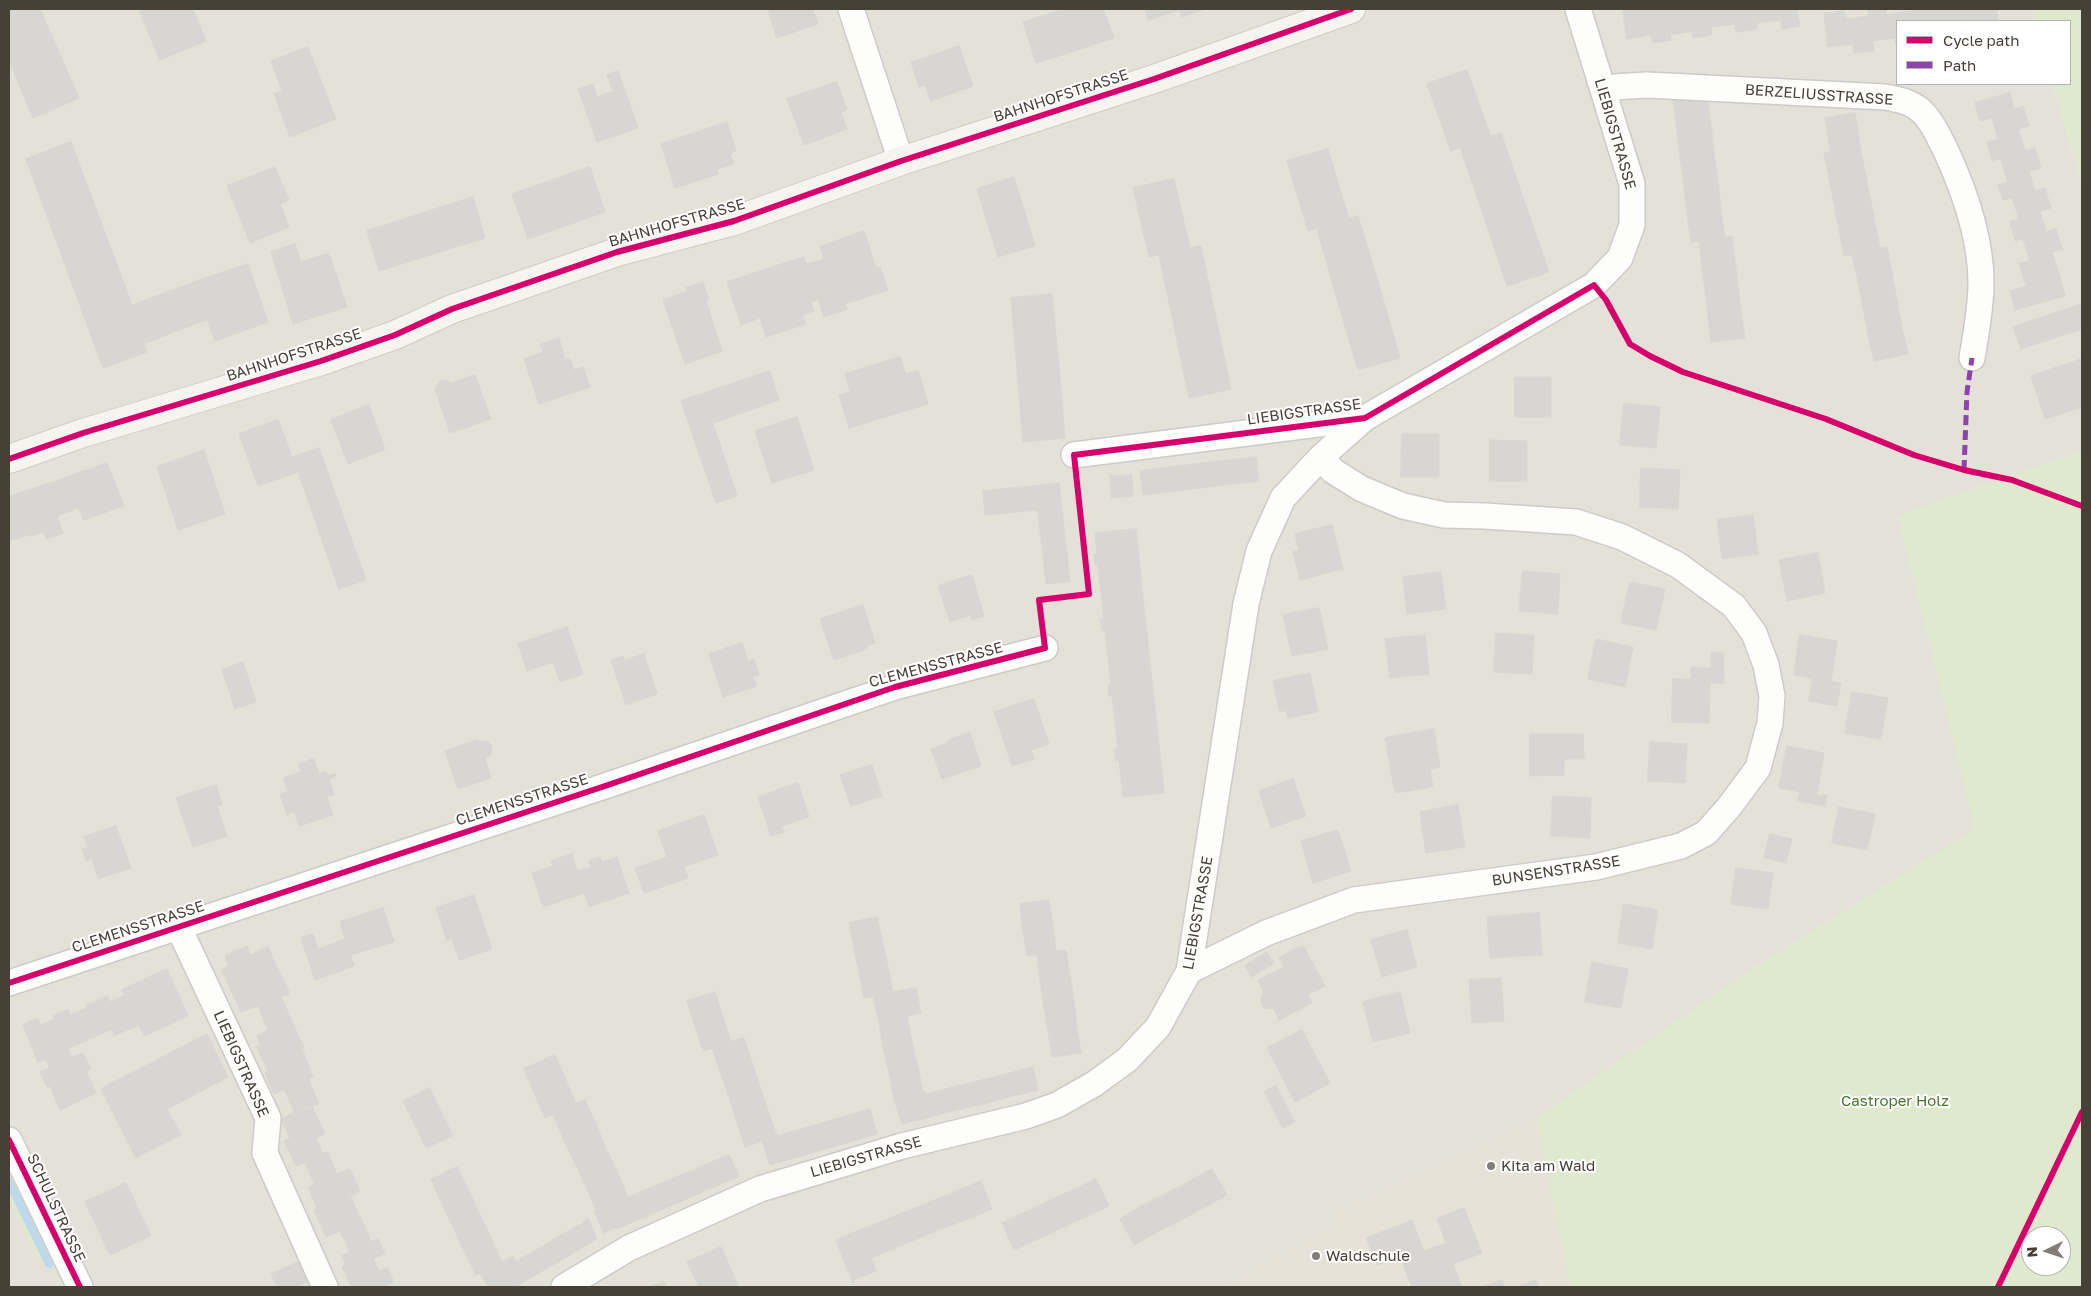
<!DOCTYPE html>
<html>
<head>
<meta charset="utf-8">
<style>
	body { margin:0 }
	#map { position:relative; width:2091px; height:1296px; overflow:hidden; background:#f0efeb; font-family:"Golos Text",sans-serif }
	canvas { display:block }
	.frame { position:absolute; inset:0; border:10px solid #464037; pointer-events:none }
	.legend { position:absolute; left:1896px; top:20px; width:175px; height:65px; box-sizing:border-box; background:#fff; border:1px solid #b5b3af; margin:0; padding:6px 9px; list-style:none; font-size:15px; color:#464037 }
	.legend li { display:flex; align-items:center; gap:10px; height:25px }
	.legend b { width:25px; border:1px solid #b5b3af }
	.north { position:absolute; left:2021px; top:1226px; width:50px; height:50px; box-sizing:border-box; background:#fff; border:1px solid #b5b3af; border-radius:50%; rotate:266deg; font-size:14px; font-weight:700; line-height:20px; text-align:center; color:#464037 }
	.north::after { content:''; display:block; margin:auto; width:18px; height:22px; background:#827d76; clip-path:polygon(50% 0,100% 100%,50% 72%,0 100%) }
</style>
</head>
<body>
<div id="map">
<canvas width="2091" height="1296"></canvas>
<div class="frame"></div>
<ul class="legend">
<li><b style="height:6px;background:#d6006c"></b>Cycle path</li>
<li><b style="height:6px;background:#8e44ad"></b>Path</li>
</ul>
<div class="north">N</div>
</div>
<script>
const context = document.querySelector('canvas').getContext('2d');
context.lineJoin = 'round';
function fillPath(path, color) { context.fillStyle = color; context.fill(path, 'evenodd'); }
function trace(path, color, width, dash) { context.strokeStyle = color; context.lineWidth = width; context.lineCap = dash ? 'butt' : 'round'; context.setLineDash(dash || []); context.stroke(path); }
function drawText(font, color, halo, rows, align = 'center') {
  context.font = font + ' "Golos Text",sans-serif'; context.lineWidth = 4; context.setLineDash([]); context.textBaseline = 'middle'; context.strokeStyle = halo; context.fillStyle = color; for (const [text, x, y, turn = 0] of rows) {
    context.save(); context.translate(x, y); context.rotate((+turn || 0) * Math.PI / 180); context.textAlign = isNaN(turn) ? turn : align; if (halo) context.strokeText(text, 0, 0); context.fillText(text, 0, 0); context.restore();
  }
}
const residential = new Path2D(`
	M9,9h2023l3,12h-138v63h156l29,101v266l-184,65 78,313 -225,141 -213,148 33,169h-1562z`);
const education = new Path2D(`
	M1537,1118l34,169h-350l116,-62 -4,-12z`);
const green = new Path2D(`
	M2032,9h50v176l-29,-101h17v-63h-35z
	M2082,451v836h-511l-34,-169 214,-148 224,-141 -77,-313zM2031,1236h30v30h-30z
	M9,1175l17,19 26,60 -13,8 -30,-63z`);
const stream = new Path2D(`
	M9,1182l40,82`);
const building = new Path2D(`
	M9,9h31l39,89 -46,20 -24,-57z
	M139,9h54l13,32 -46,19z
	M768,9h45l5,15 -41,14z
	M1066,9l12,41 -42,13 -13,-41z
	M1066,9h37l11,29 -36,12z
	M1145,9h34l1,1 -31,10z
	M1179,9h27l-24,8z
	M1623,9h43l5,31 -18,3 -2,-8 -24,4z
	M1666,9h42l4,26 -19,3 -1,-7 -22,4z
	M1708,9h46l3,20 -21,3 -1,-8 -24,3z
	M1754,9h43l3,17 -18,3 -1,-9 -25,3z
	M1868,9h18v6l25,-4 2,10h-16v28l-2,-11 -23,3z
	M1911,9h43l2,12h-43z
	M1954,9h43l1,12h-42z
	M1844,11l1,8 24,-3 5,35 -20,2 -1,-9 -25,3 -4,-33z
	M959,46l14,40 -42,15 -6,-16 -6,2 -8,-24z
	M308,47l28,72 -46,18 -16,-43 8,-3 -11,-30z
	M1467,70l24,67 -40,14 -24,-67z
	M618,71l20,57 -41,14 -19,-53 15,-5 4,13 16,-6 -6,-16z
	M837,82l10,28 -6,2 6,17 -43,16 -17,-46z
	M2010,93l4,16 9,-3 6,20 -11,3 7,22 -33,10 -5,-19 11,-3 -6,-21 -12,3 -5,-18z
	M1707,97l4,28 -34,4 -4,-28z
	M1855,113l5,33 -30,5 -5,-33z
	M727,122l9,29 -6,2 4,11 -17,5 1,5 -12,4 -15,-44z
	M1711,125l3,28 -34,4 -3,-28z
	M1501,133l24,70 -41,14 -24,-70z
	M691,134l15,44 -31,10 -14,-44z
	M71,142l61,163 62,-23 14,37 -65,25 4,8 -44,16 -77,-209z
	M1860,146l5,26 -36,6 -5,-25z
	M2035,148l6,20 -12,3 6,20 -32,9 -5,-15 10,-3 -8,-24z
	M1328,149l21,70 -41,12 -21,-70z
	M1714,153l4,28 -34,5 -4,-29z
	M275,167l14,33 -9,4 9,23 -39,16 -23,-57z
	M590,167l15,45 -77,27 -16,-45z
	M1865,172l5,25 -36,7 -5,-26z
	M1014,177l21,69 -37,11 -21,-68z
	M1174,179l16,69 -41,9 -16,-69z
	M1718,181l3,28 -34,5 -3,-28z
	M2045,188l6,20 -11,3 6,21 -31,9 -5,-19 9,-3 -7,-21z
	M473,197l12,41 -106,33 -12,-40z
	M1870,197l5,26 -36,7 -5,-26z
	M1525,203l24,69 -42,14 -23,-69z
	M1721,209l4,29 -34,4 -4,-28z
	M1358,216l22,72 -43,11 -20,-70z
	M1875,223l5,26 -36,7 -5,-26z
	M2056,229l6,20 -10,3 7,21 -34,10 -6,-20 11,-2 -7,-22z
	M864,231l12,37 4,-1 8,23 -43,14 2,5 -23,8 -17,-53 17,-5 -4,-12z
	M1732,237l3,25 -33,4 -3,-25z
	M295,244l6,18 28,-9 18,54 -54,17 -22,-72z
	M1201,246l15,72 -42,8 -15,-71z
	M1887,247l5,27 -34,7 -6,-27z
	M804,257l15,42 -8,3 3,9 -12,4 4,9 -40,13 -6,-19 -19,7 -14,-43z
	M1735,262l3,25 -33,4 -3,-25z
	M248,264l20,58 -53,19 -21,-59z
	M2059,273l6,23 -50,14 -5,-19 16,-5 -1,-3z
	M1892,274l5,27 -34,7 -5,-27z
	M703,282l6,18 -3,1 16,50 -37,13 -22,-64 24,-9 -1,-3z
	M1738,287l3,25 -33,4 -3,-25z
	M1380,288l20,70 -42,12 -21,-71z
	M1052,294l7,72 -42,4 -6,-72z
	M1897,301l5,27 -34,6 -5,-26z
	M2082,304v25l-61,20 -8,-22z
	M1741,312l4,26 -34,4 -3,-26z
	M1216,318l15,71 -42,9 -15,-72z
	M1902,328l6,26 -34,7 -6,-27z
	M559,338l6,22 5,-2 4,12 9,-3 7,20 -51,17 -15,-45 19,-7 -3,-7z
	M900,357l6,17 12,-4 10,34 -79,24 -10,-33 11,-3 -5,-18z
	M2082,359v48l-37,12 -14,-43z
	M1059,366l6,72 -42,4 -6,-72z
	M770,371l9,29 -66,23 24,73 -21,7 -35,-102z
	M475,375l16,44 -41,14 -15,-44 5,-8 5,-1 6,3z
	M1515,377h36v40h-36z
	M1624,403l36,4 -4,41 -36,-3z
	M369,405l16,44 -37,15 -17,-44z
	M797,417l17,53 -42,13 -17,-52z
	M278,420l20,52 -40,14 -19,-52z
	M1402,434h37v43h-38z
	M1490,440l37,1v40h-37z
	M319,448l47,132 -27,9 -46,-132z
	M204,450l21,64 -47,16 -21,-63z
	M1256,457l3,24 -116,14 -3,-24z
	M107,463l17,43 -41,14 -4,-12 -11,4 -11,-31z
	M1641,468l39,2 -2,39 -38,-2z
	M1132,475l1,21 -22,2 -1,-22z
	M57,481l11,31 -11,4 6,17 -17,6 -2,-7 -13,4 -14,-42z
	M1059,483l11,98 -24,3 -11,-98z
	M1035,486l2,24 -52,5 -2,-24z
	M17,494l14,40 -21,7 -1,8v-52z
	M1753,515l5,39 -36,5 -5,-39z
	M1332,525l11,44 -43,11 -7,-28 6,-2 -4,-16z
	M1136,529l6,59 -41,4 -3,-27h-3l-1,-11h3l-2,-21z
	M1818,553l7,40 -38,8 -8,-41z
	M1523,571l37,3 -2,40 -39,-3z
	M1441,572l5,37 -39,5 -4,-37z
	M972,575l12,41 -12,4 -2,-5 -20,7 -12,-36z
	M1630,582l35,7 -9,41 -35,-7z
	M1142,588l7,65 -41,4 -3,-27 -3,1 -2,-12h4l-3,-27z
	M863,605l12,38 -9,3 1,3 -33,11 -14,-41z
	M1319,608l9,41 -36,7 -9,-41z
	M567,627l16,47 -23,8 -7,-20 -26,9 -9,-27z
	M1496,633l38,2 -2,39 -38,-2z
	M1425,635l4,39 -39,4 -5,-39z
	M1800,635l37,6 -6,40 -37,-6z
	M1596,639l37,8 -8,40 -37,-8z
	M742,643l6,18 6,-2 5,16 -6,2 4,9 -34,11 -14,-43z
	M1712,652l11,1 1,30h-14v-3h-19v-13l19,1z
	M1149,653l7,65 -41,4 -3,-26h-3l-1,-12h3l-3,-27z
	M644,654l13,40 -31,11 -15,-45 12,-4 2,4z
	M243,662l13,40 -21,7 -13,-39z
	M1310,673l8,39 -30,6 -2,-8 -6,2 -7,-31z
	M1813,678l28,5 -4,23 -28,-5z
	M1673,679l37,1 -1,43 -37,-1z
	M1852,692l36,6 -7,41 -36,-6z
	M1034,699l15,45 -18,6 3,9 -22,7 -18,-54z
	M1156,718l8,75 -41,4 -4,-37 -3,1 -2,-12h4l-3,-27z
	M1434,729l6,38 -10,2 3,18 -38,6 -10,-55z
	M970,733l11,33 -39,13 -11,-30 17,-6v-3z
	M1530,734h53l1,25h-20v16l-34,1z
	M478,740l1,1 10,1 3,6 -1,7 -6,3 6,20 -33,11 -13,-38z
	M1650,742l37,2 -2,39 -37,-2z
	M1787,746l37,7 -7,42 -38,-7z
	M314,759l5,15 7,-3 2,5 7,-2 1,2 -7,3 5,15 -7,3 6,18 -34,11 -5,-14 -7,3 -7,-21 8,-3 -5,-13 18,-6 -2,-8z
	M872,765l10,31 -31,10 -11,-31z
	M1293,779l13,37 -35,12 -12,-37z
	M798,783l11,34 -27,9 2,6 -13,4 -13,-39z
	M216,785l6,19 -5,2 10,30 -34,11 -17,-49z
	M1800,792l27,4 -2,10 -27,-5z
	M1553,796l38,2 -1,40 -39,-2z
	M1458,805l7,42 -39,6 -6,-41z
	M1839,807l36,7 -8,36 -35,-7z
	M704,815l14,40 -34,12 4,11 -44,15 -9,-25 32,-11 -9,-26z
	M116,826l15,42 -33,11 -6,-20 -6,2 -4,-12 6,-2 -4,-10z
	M1338,830l13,41 -38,12 -12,-42z
	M1770,834l22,5 -6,24 -22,-5z
	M572,854l12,39 -41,14 -11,-34 21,-7 -2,-5z
	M600,857l2,5 15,-5 12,36 -40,14 -12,-36 14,-4 -2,-6z
	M1736,868l37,5 -5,36 -37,-5z
	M474,895l18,54 -33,11 -7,-21 -5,2 -11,-33z
	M1049,900l4,25 -30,5 -3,-26z
	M1624,904l34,6 -6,39 -34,-6z
	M383,908l11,34 -44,13 -10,-33z
	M1539,913l3,42 -52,3 -3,-41z
	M877,917l11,50 -29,6 -10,-50z
	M1053,925l3,26 -29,5 -4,-26z
	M1407,930l10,37 -35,10 -11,-37z
	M313,934l5,15 27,-10 9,27 -39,14 -14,-42z
	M1303,945l22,41 -17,8 4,9 -33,17 -5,-11 -10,-1 -3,-6 1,-7 2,-3 -6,-12 26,-13 -5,-9z
	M247,946l4,10 -22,11 -4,-11z
	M268,947l10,22 -47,21 -9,-20z
	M1066,950l4,26 -30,4 -3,-26z
	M1267,952l7,11 -22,14 -7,-11z
	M1592,962l36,7 -7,39 -36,-6z
	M888,967l5,26 -29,5 -5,-25z
	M167,969l21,47 -44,20 -5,-11 -25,11 -2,-7 -74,33 -15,-37 14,-7 4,7 13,-6 -1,-3 15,-7 3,6 16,-7 -1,-3 21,-9 3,6 15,-7 -3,-5z
	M278,969l12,25 -49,18 -10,-22z
	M1070,976l4,25 -30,5 -4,-26z
	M1501,978l3,43 -32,2 -3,-43z
	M916,988l5,25 -42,9 -6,-26z
	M715,992l8,25 -28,9 -8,-25z
	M1400,992l10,41 -37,9 -10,-40z
	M281,997l5,11 -23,11 -5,-13z
	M1074,1001l3,26 -29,4 -4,-25z
	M286,1008l5,11 -23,11 -5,-11z
	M907,1016l5,26 -29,5 -4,-25z
	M723,1017l8,25 -28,9 -8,-25z
	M291,1019l13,29 -39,17 -9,-19 4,-2 -3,-8z
	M1077,1027l4,26 -29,4 -4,-26z
	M1302,1030l28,53 -35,19 -28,-54z
	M207,1034l21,43 -61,32 14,26 -45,23 -35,-69z
	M744,1038l8,24 -32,10 -8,-24z
	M912,1042l6,25 -29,6 -6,-26z
	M68,1049l4,8 11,-4 8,16 -5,2 10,22 -36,17 -10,-24 -3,1 -7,-15 10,-4 -5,-9z
	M302,1049l11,27 -39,18 -9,-21 3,-1 -3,-7z
	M555,1055l11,25 -32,13 -10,-24z
	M752,1062l8,25 -31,10 -9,-25z
	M918,1067l5,26 -29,6 -5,-26z
	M1033,1067l5,23 -11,3 -5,-23z
	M1022,1070l5,23 -11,2 -5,-22z
	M1011,1073l5,22 -11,3 -5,-22z
	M1000,1076l5,22 -11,3 -5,-22z
	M308,1078l5,12 -24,10 -5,-11z
	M989,1079l5,22 -10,3 -6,-23z
	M566,1080l10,24 -31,14 -11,-25z
	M978,1081l6,23 -11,2 -5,-22z
	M968,1084l5,22 -10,3 -5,-23z
	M958,1086l5,23 -10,2 -6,-22z
	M1276,1086l19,36 -12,6 -19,-36z
	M760,1087l8,24 -31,11 -8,-25z
	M430,1088l11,24 -26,13 -12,-24z
	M947,1089l6,22 -12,3 -5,-22z
	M313,1090l6,14 -24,9 -6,-13z
	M925,1092l6,25 -13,3 -6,-25z
	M936,1092l5,22 -10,3 -6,-23z
	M912,1095l6,25 -16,4 -8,-25z
	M585,1100l11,24 -33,14 -10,-24z
	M311,1105l14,29 -9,4 7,16 -27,12 -12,-25 6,-3 -9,-19z
	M870,1109l7,25 -107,31 -8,-24z
	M768,1111l9,25 -32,11 -8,-25z
	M441,1112l12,24 -27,12 -11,-23z
	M596,1124l10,25 -31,14 -12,-25z
	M606,1149l12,24 -32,14 -11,-24z
	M327,1152l6,12 -23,10 -5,-12z
	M729,1155l10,21 -122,53 -9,-23z
	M333,1164l4,11 -22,10 -5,-11z
	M457,1167l12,24 -27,13 -11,-24z
	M350,1169l10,22 -10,5 12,25 -36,16 -12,-27 3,-2 -9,-20z
	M1212,1169l15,26 -24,13 -14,-26z
	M618,1173l10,24 -31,14 -11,-24z
	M1096,1179l13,27 -24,11 -12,-27z
	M981,1181l11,28 -24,10 -11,-28z
	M1189,1182l14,26 -23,13 -14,-27z
	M126,1183l25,53 -41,19 -25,-53z
	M1073,1190l12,27 -23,11 -13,-27z
	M469,1191l11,24 -27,12 -11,-23z
	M957,1191l11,28 -24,9 -11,-27z
	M1166,1194l14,27 -23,11 -15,-26z
	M933,1201l11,27 -25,10 -11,-27z
	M1049,1201l13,27 -24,11 -12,-27z
	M608,1206l9,21 -13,6 -10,-22z
	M1142,1206l15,26 -23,13 -14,-26z
	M1464,1208l18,45 -29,11 9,23h-50l-12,-30 -23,8 -11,-27 46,-18 12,31 22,-8 -9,-24z
	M908,1211l11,27 -24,10 -11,-27z
	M1026,1212l12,27 -24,11 -12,-27z
	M480,1215l11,23 -27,13 -11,-24z
	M588,1218l9,21 -6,4 -10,-18z
	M362,1221l5,10 -22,10 -5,-11z
	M884,1221l11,27 -24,10 -11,-28z
	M581,1225l10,18 -10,5 -10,-18z
	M571,1230l10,18 -9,6 -10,-19z
	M860,1230l17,43 -2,-2 -21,9 1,2 -2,1 -17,-42z
	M367,1231l4,11 -21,10 -5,-11z
	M562,1235l10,19 -9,5 -10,-19z
	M491,1238l11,24 -26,13 -12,-24z
	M378,1239l7,15 -12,5 6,12 -29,13 -8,-18 4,-1 -4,-9z
	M553,1240l10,19 -9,5 -10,-18z
	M544,1246l10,18 -9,5 -10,-18z
	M721,1247l18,40h-40l-12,-25z
	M535,1251l10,18 -9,6 -11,-18z
	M513,1256l14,24 -10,6 -15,-24z
	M525,1257l11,18 -9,5 -11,-18z
	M301,1261l9,20 -15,6h-18l-6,-13z
	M502,1262l15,24 -2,1h-13l-11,-20z
	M491,1267l11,20h-14l-8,-14z
	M387,1268l7,14 -11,5h-31l-2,-3z
	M1502,1280l2,7h-18l-1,-1z
	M1536,1280l3,7h-21z
	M664,1282l2,5h-16z`);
const minor = new Path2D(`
	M851,9l50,152
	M1604,91l11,-4 32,-2 238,12c15,3 29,5 40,18 9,10 15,24 21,36 19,41 35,86 35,132 0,25 -5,50 -9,75
	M1074,455l291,-37
	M178,926l90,192 -3,35 60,134
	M1189,971l77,-38 88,-33 242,-33 85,-21 25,-13 23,-26 29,-39 12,-45 2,-27 -6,-31 -12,-32 -20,-27 -56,-41 -56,-28 -46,-15 -91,-6 -41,-1 -41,-9 -41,-17 -29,-18 -12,-14
	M9,983l596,-197 290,-99 150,-39
	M9,1140l71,147
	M564,1287l65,-39 131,-59 142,-43 124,-30 31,-11 37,-21 33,-24 31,-33 31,-56 57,-367 13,-53 24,-53 38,-41 44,-39 229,-133 26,-27 12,-33v-41l-54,-175`);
const secondary = new Path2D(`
	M9,459l74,-26 238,-72 74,-26 57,-26 165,-57 117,-31 167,-60 253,-82 197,-70`);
const quiet = new Path2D(`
	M1964,470l3,-78 5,-34`);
const cycleway = new Path2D(`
	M9,459l74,-26 238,-72 74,-26 57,-26 165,-57 117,-31 167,-60 253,-82 197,-70
	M9,983l596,-197 290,-99 150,-39 -6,-48 50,-6 -15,-139 291,-37 229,-133 12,15 24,44 20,12 33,16 143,47 88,36 50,15 48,10 70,26
	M9,1140l71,147
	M1998,1287l84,-175`);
const markers = [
	[1491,1166,5,"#827d76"],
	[1316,1256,5,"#827d76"]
];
const streetNames = [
	["BERZELIUSSTRASSE",1819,95,4],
	["BAHNHOFSTRASSE",1061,96,-18],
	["LIEBIGSTRASSE",1615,134,74],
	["BAHNHOFSTRASSE",677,223,-16],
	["BAHNHOFSTRASSE",294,355,-18],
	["LIEBIGSTRASSE",1304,412,-8],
	["CLEMENSSTRASSE",936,665,-15],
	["CLEMENSSTRASSE",522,800,-18],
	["BUNSENSTRASSE",1556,871,-9],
	["LIEBIGSTRASSE",1198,913,-80],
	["CLEMENSSTRASSE",138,927,-18],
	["LIEBIGSTRASSE",241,1064,66],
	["LIEBIGSTRASSE",866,1157,-16],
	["SCHULSTRASSE",56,1208,65]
];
const parkNames = [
	["Castroper Holz",1895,1101]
];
const poiNames = [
	["Kita am Wald",1501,1166],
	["Waldschule",1326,1256]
];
fillPath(residential, '#e4e1d9');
fillPath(education, '#e6e2d7');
fillPath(green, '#dee9cd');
trace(stream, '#bed9eb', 8);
fillPath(building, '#d8d6d2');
trace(building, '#d8d6d1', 1);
trace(minor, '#cdcbc7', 28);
trace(secondary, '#cfccc2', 30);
trace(minor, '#fdfdfc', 25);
trace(secondary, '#f6f4ef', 28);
trace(quiet, '#8e44ad', 5, [10, 5]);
trace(cycleway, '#d6006c', 6);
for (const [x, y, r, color] of markers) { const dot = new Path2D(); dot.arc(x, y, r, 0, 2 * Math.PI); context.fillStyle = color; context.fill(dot); trace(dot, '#fff', 2); }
drawText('15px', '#464037', '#fff', streetNames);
drawText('15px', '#49742e', '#fff', parkNames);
drawText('15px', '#464037', '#fff', poiNames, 'left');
</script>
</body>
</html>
